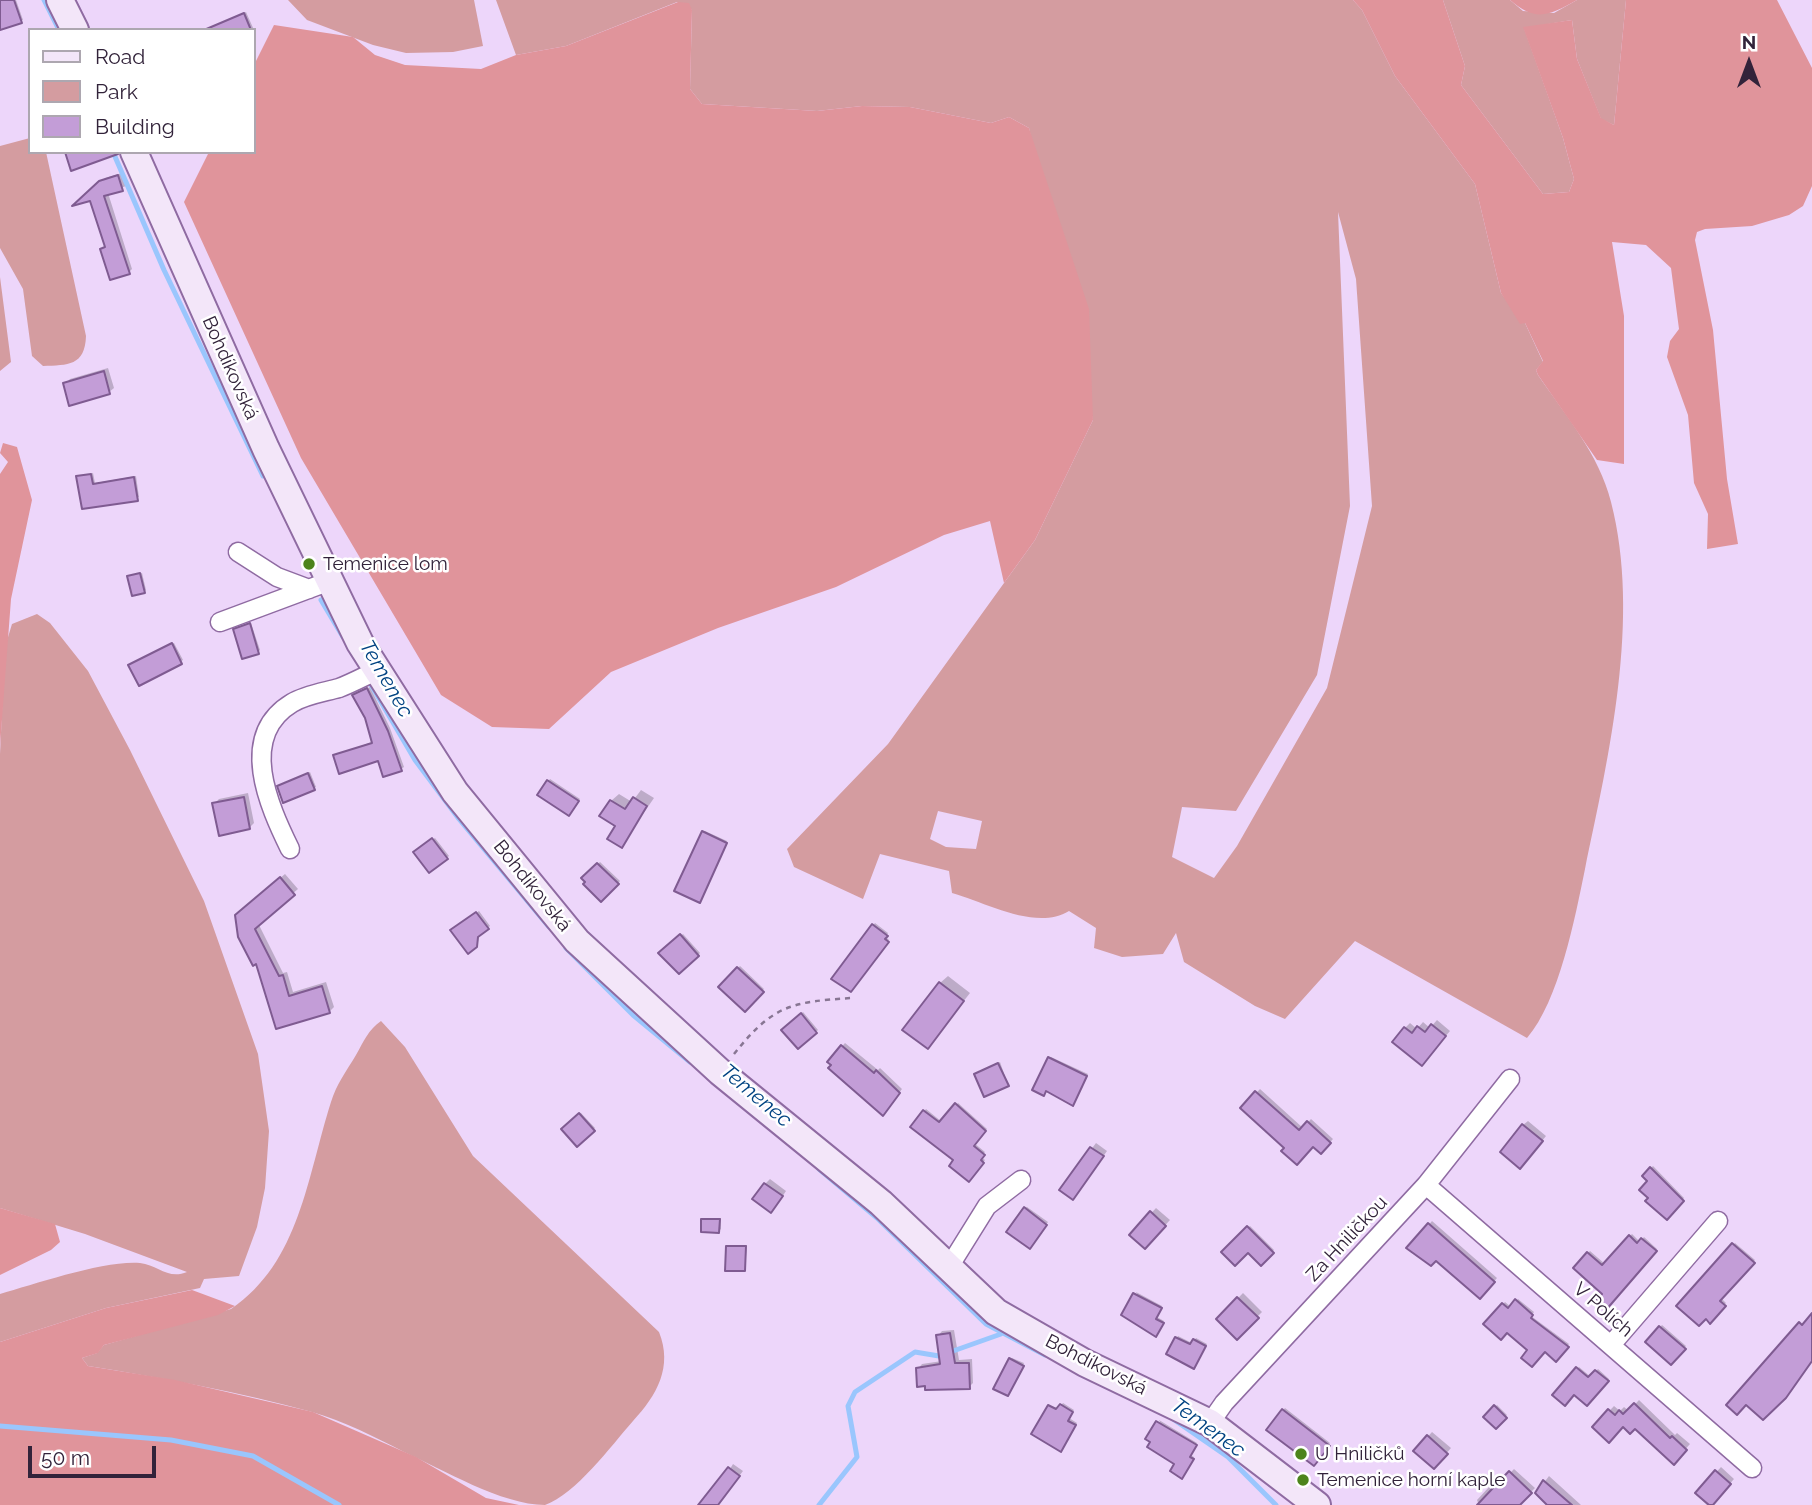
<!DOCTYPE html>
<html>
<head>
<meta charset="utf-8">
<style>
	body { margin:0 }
	#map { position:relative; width:1812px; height:1505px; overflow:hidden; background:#edd6fa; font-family:Raleway,sans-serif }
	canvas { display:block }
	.legend { position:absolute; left:28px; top:28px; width:228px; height:126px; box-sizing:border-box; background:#fff; border:2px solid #ada7b0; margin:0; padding:9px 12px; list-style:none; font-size:21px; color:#32233a }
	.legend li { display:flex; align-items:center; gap:14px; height:35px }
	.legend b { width:35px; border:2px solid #ada7b0 }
	.north { position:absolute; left:1714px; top:28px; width:70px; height:70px; -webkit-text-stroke:5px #fff; paint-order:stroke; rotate:0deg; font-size:19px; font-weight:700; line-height:28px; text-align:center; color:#32233a }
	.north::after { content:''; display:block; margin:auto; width:24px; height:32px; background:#32233a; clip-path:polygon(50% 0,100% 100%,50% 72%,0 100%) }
	.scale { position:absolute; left:28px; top:1446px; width:128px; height:32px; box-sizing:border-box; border:4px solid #32233a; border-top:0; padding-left:9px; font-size:21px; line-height:24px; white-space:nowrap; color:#32233a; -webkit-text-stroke:5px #fff; paint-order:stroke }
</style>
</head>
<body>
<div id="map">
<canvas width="1812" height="1505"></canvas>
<ul class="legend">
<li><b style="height:9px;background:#f3e6f9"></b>Road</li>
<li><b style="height:19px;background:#d49ca0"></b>Park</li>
<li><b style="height:19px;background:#c39dd7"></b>Building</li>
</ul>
<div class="north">N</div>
<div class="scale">50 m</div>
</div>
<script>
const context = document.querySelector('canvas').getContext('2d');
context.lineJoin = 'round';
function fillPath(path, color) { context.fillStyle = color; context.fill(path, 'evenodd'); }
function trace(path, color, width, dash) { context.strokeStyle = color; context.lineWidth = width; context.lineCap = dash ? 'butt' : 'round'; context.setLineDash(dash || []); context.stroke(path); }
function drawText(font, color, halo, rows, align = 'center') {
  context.font = font + ' Raleway,sans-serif'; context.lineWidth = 5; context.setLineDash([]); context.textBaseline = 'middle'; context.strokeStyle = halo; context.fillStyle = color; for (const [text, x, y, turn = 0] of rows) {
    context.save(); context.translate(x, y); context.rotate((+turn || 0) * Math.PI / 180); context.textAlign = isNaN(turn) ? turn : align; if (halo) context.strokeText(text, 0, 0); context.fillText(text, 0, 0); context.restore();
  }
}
const green = new Path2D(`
	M288,0h186l9,46 -30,6 -47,1 -33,-8 -66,-25z
	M496,0h857l9,10 33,66 80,108 26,109 24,30 18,39 -7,8 2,5c28,41 61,79 73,127 30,116 -2,253 -26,367 -10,49 -26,132 -58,169l-172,-97 -70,78 -30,-13 -71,-44 -8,-29 -13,21 -41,3 -28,-9 2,-20 -27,-17c-33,20 -82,-8 -117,-18l-3,-22 -69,-17 -17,45 -69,-32 -7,-18 101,-105 147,-204 58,-120 -64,-292 -20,-11 -18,6 -81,-16 -48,-1 -45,5 -115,-7 -12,-15 2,-79 -15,-8 -111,44 -50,9zM1338,212l18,67 16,227 -45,182 -90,158 -23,32 -42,-21 10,-50 54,4 81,-136 33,-169zM938,811l44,10 -6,28 -30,-2 -16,-8z
	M1443,0h67l13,11 31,2 23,-13h49l-12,125 -13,-6 -24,-60 -5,-39 -48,8 39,110 11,41 -5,13 -26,2 -82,-109 4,-19z
	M30,138v14h16l40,184c-1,30 -18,29 -43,30l-11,-10 -9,-67 -23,-41v-102z
	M0,277l11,85 -11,9z
	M37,614l13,9 38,48 42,79 74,151 54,153 11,77 -4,57 -8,39 -18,49 -35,3 -4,9 -94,20 -106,34v-48c35,-10 105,-34 140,-31 18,2 28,17 47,9l-102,-38 -85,-26v-454l5,-107 7,-23z
	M381,1021l24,26 68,109 186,176c14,35 -2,63 -26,89 -22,25 -57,73 -88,84 -43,0 -103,-36 -141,-53 -29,-15 -60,-31 -92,-40 -73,-20 -149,-34 -224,-46l-6,-8 15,-5 7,-8 127,-36c69,-47 76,-132 100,-207 5,-17 16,-32 25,-47 8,-14 12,-25 25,-34z`);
const forest = new Path2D(`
	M1353,0h90l22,66 -4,19 82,109 26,-2 5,-13 -11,-41 -40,-111 49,-7 5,39 24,59 13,7 12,-125h151l35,68v118l-9,20 -14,9 -37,11 -47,3 -8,3 -2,8 18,90 14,149 11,65 -31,5 1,-35 -14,-31 -6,-68 -21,-58 3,-16 9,-12 -8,-61 -25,-23 -34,-3 12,74v148l-27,-4 -59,-85 -2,-5 7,-9 -18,-38 -5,1 -19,-31 -26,-109 -80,-108 -33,-66z
	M1510,0h67c-27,15 -41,23 -67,0z
	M678,2l11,1 3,7 -2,79 12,15 115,7 45,-5 48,1 81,16 18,-6 20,11 60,181 4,111 -58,120 -31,43 -14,-62 -46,14 -108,52 -118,41 -107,44 -62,57 -57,-2 -51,-32 -140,-237 -117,-256 25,-50h45v-87l20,-40 79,12 22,18 30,10 76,4 35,-14 50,-9z
	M3,443l14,4 15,53 -21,99 -11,147v-272l8,-12 -8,-9z
	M0,1208l55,16 5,18 -9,8 -51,25z
	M192,1290l43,16 -17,9 -114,30 -6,8 -16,5 6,8 87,14 138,32 103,45 70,41 33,7h-519v-163l106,-34z`);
const shadow = new Path2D(`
	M16,0l7,20 -23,8v-24z
	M246,12l8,18h-47l1,-2z
	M122,173l4,13 -18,7 24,76 -3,3 -27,-23 4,-4 -15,-46 -12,3 26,-24z
	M108,368l6,20 -5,4 -44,-8 5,-5z
	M93,473l2,10 41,-7 3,21 -56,10 -5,-30z
	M142,573l4,17 -2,2 -15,-15z
	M251,623l9,27 -2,2 -21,-24z
	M174,643l9,17 -43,24 -8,-20z
	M370,687l20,41 14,39 -3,2 -21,-10 -45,-3 39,-15 -8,-24 -12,-22z
	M310,772l6,15 -32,14 -5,-15z
	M550,779l30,20 -9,13 -31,-17z
	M641,790l13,8 -33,48 -10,-45 8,-7 13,8z
	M248,793l6,30 -5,5 -35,-24 5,-5z
	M705,831l22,10 -26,58 2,-67z
	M435,838l14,18 -20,14 -12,-19z
	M600,862l20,19 -19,19 -17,-22z
	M285,874l13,15 -40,34 25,50 4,-1 6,20 33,-10 8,25 -5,5 -52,15 -35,-117z
	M479,911l11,15 -11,8 -1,9 -10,9 -14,-23z
	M875,923l13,10 -2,4 3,3 -38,50 -18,-12z
	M683,934l17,19 -21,18 -18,-18z
	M740,966l24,23 -19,21 -25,-23z
	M948,976l22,17 -42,54 12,-64z
	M803,1012l15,18 -20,17 -15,-17z
	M1437,1020l13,11 -24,28 -21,-31 5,-5 7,6 6,-7 7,6z
	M845,1043l33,27 2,-2 22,21 -16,21 -57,-49z
	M1051,1057l37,17 -14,28 -27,-13 -3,5z
	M1000,1062l8,23 -31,-12z
	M1260,1089l43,39 8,-9 22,20 -12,13 -8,-7 -27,2 -44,-39z
	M958,1103l29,26 -13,14 11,9 -4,5 4,3 -16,20 -13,-20 -44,-33 14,-18 16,13z
	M581,1113l14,15 -18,16 -14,-15z
	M1528,1121l18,15 -21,26 -2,-37z
	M1096,1143l11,8 -30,42 -15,-4z
	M1653,1166l31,32 -16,19 -24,-41z
	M770,1179l16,12 -10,15 -11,-22z
	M1027,1207l21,15 -17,23 -6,-37z
	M1156,1208l14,12 -25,27 -14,-12z
	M705,1218h16v11l-2,2 -16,-11z
	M1432,1221l65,57 -17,19 -44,-39 -27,-10z
	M1250,1226l24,24 -13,14 -13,-13 -25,1z
	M1632,1234l8,8 4,-5 13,12 -51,59 -2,-15 -29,-25 15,-17 15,13z
	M1735,1243l20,17 -34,38 5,5 -16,18 -31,-15z
	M729,1245h18l-2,24 -18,-22z
	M1136,1292l26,14 -5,11 7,4 -7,12z
	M1243,1293l19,19 -25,25 -19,-18z
	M1518,1299l16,13 -3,4 38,28 -13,16 -11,-10h-15l-23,-20 -21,-6 19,-22 6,5z
	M1662,1325l24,21 -15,17 -23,-21z
	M954,1330l5,30 13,-1 1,24 -4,4 -42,-3 -9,-15 4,-5 20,-3 -4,-25 4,-5z
	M1178,1336l14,7 4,-5 11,6 -11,21 -28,-11z
	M1012,1358l12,5 -14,30 1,-33z
	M1579,1367l12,10 7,-8 11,10 -22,25 -12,-11 -21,2z
	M1639,1400l36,35 2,-2 13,11 -16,18 -39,-35h-41l20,-21 6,5 4,-4 5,4z
	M1063,1403l11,7 -5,8 8,5 -15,25 -29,-14 17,-28 9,2z
	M1497,1405l10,10 -11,11 -10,-9z
	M1285,1408l45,35 -16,21 -46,-35z
	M1159,1420l38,23 -7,12 4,2 -10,18z
	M1432,1432l19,16 -17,19 -19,-16z
	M733,1464l10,7 -26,34h-9z
	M1721,1467l13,12 -23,26h-4l-11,-10z
	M1514,1469l21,19 -17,17h-39l-2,-5 12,-13 4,4z
	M1549,1476l32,29h-32l-12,-13z`);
const stream = new Path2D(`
	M44,0l15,30
	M113,152l51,118 99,206
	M321,600l22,37
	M367,678l48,82 44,59 90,108
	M566,948l67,67 57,47
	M819,1169l58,49 109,106 59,31
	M1173,1419l55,38 48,48
	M0,1426l171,14 82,16 86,49
	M819,1505l38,-48 -9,-51 7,-14 60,-40 24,4 62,-22`);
const building = new Path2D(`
	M0,0h14l8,23 -22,7z
	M244,13l7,17h-47z
	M65,152h52l1,2 -47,17z
	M118,175l5,16 -19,5 26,78 -20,6 -10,-31 5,-2 -15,-46 -18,5 27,-25z
	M104,371l6,23 -41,12 -6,-23z
	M91,474l2,10 41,-7 4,24 -56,8 -6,-33z
	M140,573l5,20 -13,3 -5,-20z
	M250,623l9,31 -17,5 -9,-30z
	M172,643l10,21 -43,22 -11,-21z
	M367,688l21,43 14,40 -19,6 -5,-16 -39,13 -6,-19 39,-12 -7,-25 -13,-23z
	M308,773l7,17 -32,13 -6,-17z
	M547,780l32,21 -10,15 -32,-21z
	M244,797l6,32 -31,7 -7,-33z
	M633,797l14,9 -25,42 -15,-9 8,-13 -16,-10 11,-16 15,9z
	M702,831l25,12 -27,60 -26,-12z
	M432,838l16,21 -19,14 -16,-21z
	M597,863l22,21 -18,18 -18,-18 2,-2 -4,-4z
	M280,877l15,18 -40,34 24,47 4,-1 6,21 33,-10 8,27 -54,16 -20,-65 -3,2 -15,-29 -3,-22z
	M476,912l13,17 -11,8 -1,10 -9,7 -18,-24z
	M872,924l16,12 -3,3 4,3 -38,50 -20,-13z
	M680,934l19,22 -20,18 -21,-21z
	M737,967l27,25 -19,20 -27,-25z
	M939,982l25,19 -36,48 -26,-19z
	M801,1013l16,20 -19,16 -17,-19z
	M1431,1024l15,12 -24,30 -30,-24 12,-15 8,6 5,-7 8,6z
	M841,1045l33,28 2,-3 24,23 -17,23 -55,-48 3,-3 -4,-3z
	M1048,1057l39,19 -14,30 -27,-15 -2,5 -12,-6z
	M998,1063l11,23 -25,11 -10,-23z
	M1255,1091l44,39 8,-9 24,22 -10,11 -8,-7 -16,18 -16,-14 3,-3 -44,-40z
	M955,1103l31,28 -12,15 11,9 -4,5 3,3 -15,19 -20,-16 4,-6 -43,-33 13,-17 16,12z
	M579,1113l16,18 -18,16 -16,-18z
	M1522,1124l21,17 -23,28 -20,-17z
	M1090,1147l14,9 -31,44 -14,-10z
	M1650,1167l34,34 -17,19 -22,-19 3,-3 -9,-8 8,-9 -5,-5z
	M764,1183l19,13 -12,17 -19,-14z
	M1024,1207l23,18 -17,24 -24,-17z
	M1150,1211l16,15 -21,23 -16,-14z
	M701,1219h19l-1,14 -18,-1z
	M1428,1223l67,59 -15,17 -44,-38 -5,5 -25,-18z
	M1247,1226l27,27 -13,13 -13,-13 -13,13 -14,-14z
	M1629,1235l8,8 4,-5 16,13 -51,59 -10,-9 6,-7 -29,-26 14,-16 15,13z
	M1732,1243l23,20 -35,38 6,5 -16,18 -4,-5 -7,7 -23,-20z
	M726,1246h20l-1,25h-20z
	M1133,1293l29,15 -6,11 8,4 -8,14 -35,-22z
	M1237,1297l22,21 -22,22 -21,-21z
	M1515,1299l18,16 -2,3 38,29 -13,15 -11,-10 -13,15 -11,-9 6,-8 -20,-17 -6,7 -18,-16 19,-21 6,5z
	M1812,1313v48l-26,37 -23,22 -17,-15 -9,10 -11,-10 73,-83 3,3z
	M1659,1326l27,23 -15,16 -26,-23z
	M950,1333l5,30h14l1,26 -45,1v-4l-8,1 -1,-19 24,-4 -4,-29z
	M1175,1337l15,7 3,-5 13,7 -12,23 -28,-15z
	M1009,1358l15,8 -16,30 -15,-7z
	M1576,1367l12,10 7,-7 14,11 -22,25 -13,-11 -9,11 -13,-11z
	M1634,1403l36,35 2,-2 15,14 -13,15 -39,-36 -5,5 -7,-7 -14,16 -17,-16 16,-18 7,6 4,-5 4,4z
	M1060,1404l13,8 -5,9 8,4 -15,27 -30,-18 17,-29 8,4z
	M1494,1405l13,13 -11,11 -13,-12z
	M1282,1409l48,37 -16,20 -48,-36z
	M1156,1421l41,24 -7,12 4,2 -12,20 -12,-8 4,-7 -27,-17 3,-5 -5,-3z
	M1427,1435l21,19 -14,15 -21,-18z
	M728,1467l12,9 -22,29h-20z
	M1715,1470l16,14 -18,21h-4l-14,-12z
	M1509,1471l23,22 -12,12h-43z
	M1543,1480l29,25h-25l-12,-12z`);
const path = new Path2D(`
	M734,1054c39,-49 57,-52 117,-56`);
const street = new Path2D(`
	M238,552l39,25 32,12
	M220,622l110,-41
	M290,849c-21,-43 -53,-113 2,-146 13,-8 33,-11 47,-15 13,-5 26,-12 39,-18
	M1426,1185l326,283
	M949,1267l38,-61 34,-26
	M1611,1345l107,-124
	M1210,1423l14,-20 202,-218 84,-106`);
const secondary = new Path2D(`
	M60,0l15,30
	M134,152l132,297 94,194 95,149 122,149 143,131 161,131 115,109 89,51 125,60 107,82`);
const markers = [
	[309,564,7,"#4d841c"],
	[1301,1454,7,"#4d841c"],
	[1303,1480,7,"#4d841c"]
];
const streetNames = [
	["Bohdíkovská",230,368,66],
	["Bohdíkovská",532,886,51],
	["Za Hniličkou",1347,1239,-47],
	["V Polích",1603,1310,41],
	["Bohdíkovská",1096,1365,27]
];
const poiNames = [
	["Temenice lom",323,564],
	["U Hniličků",1315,1454],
	["Temenice horní kaple",1317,1480]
];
const waterNames = [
	["Temenec",386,679,60],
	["Temenec",756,1096,40],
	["Temenec",1208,1428,36]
];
fillPath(green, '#d49ca0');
fillPath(forest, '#e0949b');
fillPath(shadow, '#0003');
trace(stream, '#9ac6fd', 5);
fillPath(building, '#c39dd7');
trace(building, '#7f5b91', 2);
trace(street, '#8f6ba2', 21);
trace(secondary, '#8f6ba2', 30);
trace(path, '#887693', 2.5, [5, 5]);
trace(street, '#fff', 18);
trace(secondary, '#f3e6f9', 26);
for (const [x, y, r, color] of markers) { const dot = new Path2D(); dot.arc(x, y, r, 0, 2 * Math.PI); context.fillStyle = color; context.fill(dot); trace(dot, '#fff', 2.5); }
drawText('19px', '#32233a', '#fff', streetNames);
drawText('19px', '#32233a', '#fff', poiNames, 'left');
drawText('italic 21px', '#014382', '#fff', waterNames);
</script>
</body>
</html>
